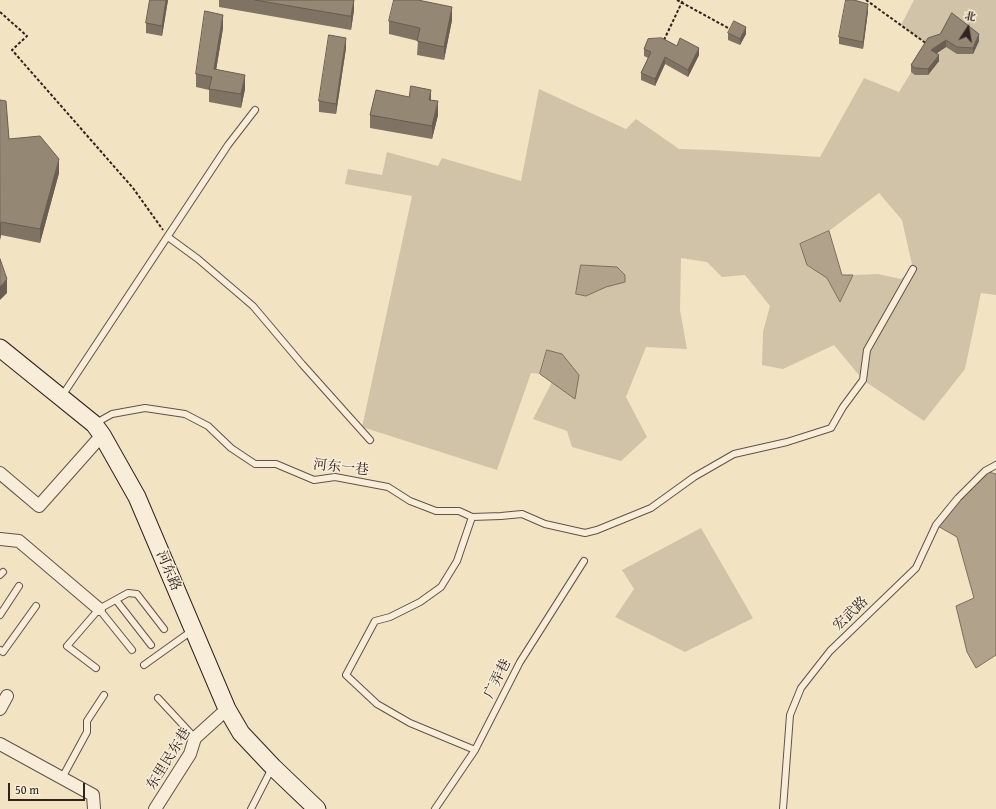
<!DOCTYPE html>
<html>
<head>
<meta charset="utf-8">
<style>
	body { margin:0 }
	#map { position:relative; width:996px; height:809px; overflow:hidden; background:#f2e4c3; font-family:"Gentium Book Plus","Noto Serif SC",serif }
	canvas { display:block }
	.north { position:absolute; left:948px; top:8px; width:40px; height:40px; -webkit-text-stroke:3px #f7edd8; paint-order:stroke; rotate:12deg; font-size:11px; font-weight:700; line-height:16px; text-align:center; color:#2f231e }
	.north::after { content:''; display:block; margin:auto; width:14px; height:18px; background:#2f231e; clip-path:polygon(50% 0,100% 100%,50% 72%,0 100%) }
	.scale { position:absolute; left:8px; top:783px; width:77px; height:18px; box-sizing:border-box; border:2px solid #2f231e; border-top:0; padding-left:5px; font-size:12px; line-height:14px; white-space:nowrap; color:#2f231e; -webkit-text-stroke:3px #f7edd8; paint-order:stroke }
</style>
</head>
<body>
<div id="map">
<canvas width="996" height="809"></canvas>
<div class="north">北</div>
<div class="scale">50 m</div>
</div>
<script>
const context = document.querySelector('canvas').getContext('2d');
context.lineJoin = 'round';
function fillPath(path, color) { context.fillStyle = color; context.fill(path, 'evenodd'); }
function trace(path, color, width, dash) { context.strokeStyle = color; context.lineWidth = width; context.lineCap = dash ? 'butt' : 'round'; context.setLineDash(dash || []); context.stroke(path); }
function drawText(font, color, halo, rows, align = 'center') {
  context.font = font + ' "Gentium Book Plus","Noto Serif SC",serif'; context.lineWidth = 3; context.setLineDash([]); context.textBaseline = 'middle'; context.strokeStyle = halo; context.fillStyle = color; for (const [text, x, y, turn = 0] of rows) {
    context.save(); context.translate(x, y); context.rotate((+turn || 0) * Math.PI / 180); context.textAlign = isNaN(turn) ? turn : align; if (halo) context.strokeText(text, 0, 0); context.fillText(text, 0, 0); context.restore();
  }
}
const green = new Path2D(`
	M914,0h82v295l-15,-2 -16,76 -41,52 -61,-41 -29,-35 -51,24 -21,-4 1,-33 7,-26 -25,-31 -23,2 -15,-15 -26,-4 -1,52 7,39 -41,-2 -20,50 21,40 -26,24 -49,-14 -5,-16 -34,-12 19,-37 23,16 4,-23 -32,-25 -7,24 -9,-1 -34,97 -135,-43 50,-231 -67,-12 3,-15 34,6 5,-23 51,14 4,-8 79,23 18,-92 87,40 10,-10 43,30 34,1 107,7 44,-79 35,14 29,-47 -27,-20zM879,193l23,27 11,49 -12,10 -23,-5 -25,1 -13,27 -13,-24 -27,-34 29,-13z
	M701,528l52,90 -68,34 -70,-35 19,-28 -12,-19z`);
const water = new Path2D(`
	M829,231l13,44h11l-13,27 -13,-24 -20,-13 -7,-21z
	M581,265l36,2 8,8v7l-19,5 -20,9 -10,-2z
	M547,350l15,4 17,21 -4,24 -35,-25z
	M985,471l11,3v181l-20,13 -9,-16 -11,-46 18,-8 -17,-61 -21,-12z`);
const path = new Path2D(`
	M677,0l53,29
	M866,0l61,44
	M0,12l27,24 -15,14 121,138 30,42
	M664,40l19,-40`);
const service = new Path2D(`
	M168,237l30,22 55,47 49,58 68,76
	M62,396l166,-251 27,-35
	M96,423l16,-9 33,-6 40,6 23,12 23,22 24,16h21l38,16 21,-3 53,10 22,14 26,10h23l13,6 29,-1 21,-2 23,10 40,9 12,-3 54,-22 43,-31 40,-23 53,-12 44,-14 12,-21 20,-27 4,-30 46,-81
	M472,517l-15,44 -16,26 -21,15 -30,15 -15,4 -29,54 31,29 33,19 65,27
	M0,575l3,-3
	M116,600l35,45
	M99,609l33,41
	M0,615l19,-29
	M0,650l3,2 33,-46
	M144,665l49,-35
	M96,668l-29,-22 32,-37 29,-16 9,1 27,35
	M158,698l37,40
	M62,778l25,-46v-11l17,-26
	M251,809l21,-41
	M435,809l40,-59 45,-88 64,-101
	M783,809l7,-94 11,-27 29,-37 86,-83 20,-43 22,-27 27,-27 11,-6`);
const minor = new Path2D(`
	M0,473l39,33 63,-71
	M0,539l19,2 80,68
	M0,709l7,-13
	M0,744l93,51 1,14
	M155,809l35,-55 5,-16 32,-29`);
const secondary = new Path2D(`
	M0,348l94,76 8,11 35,62 90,212 14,24 32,34 44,42`);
const wall = new Path2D(`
	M150,0h18l-6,36 -16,-3v-10z
	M219,0h135v10l-3,20 -132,-23z
	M868,11l-5,38 -24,-5v-7z
	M452,20l-8,40 -27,-5 1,-14 -29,-7v-13z
	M223,28l-7,42 29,19 -4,19 -32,-6v-12l-13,-3v-13z
	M728,33l18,1 -6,11 -12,-5z
	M928,38l51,3 -6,13h-16l-11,-7 -9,6 2,8 -11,14h-13l-4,-3v-7z
	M677,46l22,9 -11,22 -23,-13 -10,22 -14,-6v-7l7,-15 -4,-2v-7z
	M346,48l-10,66 -17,-2v-11z
	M0,100l9,39 50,34 -19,70 -39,-8 -1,5z
	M431,100l7,15 -6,24 -62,-11v-13z`);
const shadedWall = new Path2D(`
	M166,0h2l-6,36v-10z
	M354,0v10l-3,20v-14z
	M868,4v7l-5,38v-7z
	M452,7v13l-8,40v-13z
	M223,15v13l-9,55v-14z
	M746,27v7l-6,11v-6z
	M979,34v7l-6,13v-6z
	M346,38v10l-10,66v-10z
	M946,40v7l-15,10v-7z
	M699,48v7l-11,22v-7z
	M939,55v6l-11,14v-6z
	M665,57v7l-10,22v-7z
	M245,75v14l-4,19v-14z
	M431,90v14l-2,-4z
	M438,101v14l-6,24v-13z
	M59,159v14l-19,70v-14z
	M1,222v13l-1,5v-14z
	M7,279v14l-7,7v-13z`);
const building = new Path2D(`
	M150,0h16l-4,26 -16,-3z
	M255,0h99l-3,16z
	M394,0h24l34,7 -8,40 -27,-6 3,-13 -31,-7z
	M846,0h8l14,4 -5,38 -24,-5z
	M205,11l18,4 -9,54 31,6 -4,19 -32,-5 3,-12 -16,-3z
	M952,13l27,21 -6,14 -16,-1 -11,-7 -15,10 8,5 -11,14 -13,-1 -4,-3 17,-27 12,-4z
	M734,21l12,6 -6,12 -12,-6z
	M329,35l17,3 -10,66 -17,-3z
	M662,38l15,8 3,-8 19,10 -11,22 -23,-13 -10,22 -14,-6 10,-21 -7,-3 4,-10z
	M411,86l20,4 -2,10 9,1 -6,25 -62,-11 6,-25 33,7z
	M0,100l6,1 3,38 31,-3 19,23 -19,70 -39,-7 -1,4z
	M0,259l7,20 -7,8z`);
const streetNames = [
	["河东一巷",341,468,6],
	["河东路",168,571,67],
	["宏武路",851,614,-44],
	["广弄巷",498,679,-63],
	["东里民东巷",169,759,-58]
];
fillPath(green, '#d1c3a7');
fillPath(water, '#b0a28b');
trace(water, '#7c6f5f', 1);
trace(service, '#605347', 8);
trace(minor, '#605347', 14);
trace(secondary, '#2f231e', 19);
trace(path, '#2f231e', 2, [3, 2]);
trace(service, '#f7edd8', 6);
trace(minor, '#f7edd8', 12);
trace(secondary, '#f7edd8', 17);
fillPath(wall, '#7f7464');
fillPath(shadedWall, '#685e51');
fillPath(building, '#948774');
trace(building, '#685e51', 1);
drawText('14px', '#2f231e', '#f7edd8', streetNames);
</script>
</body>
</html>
